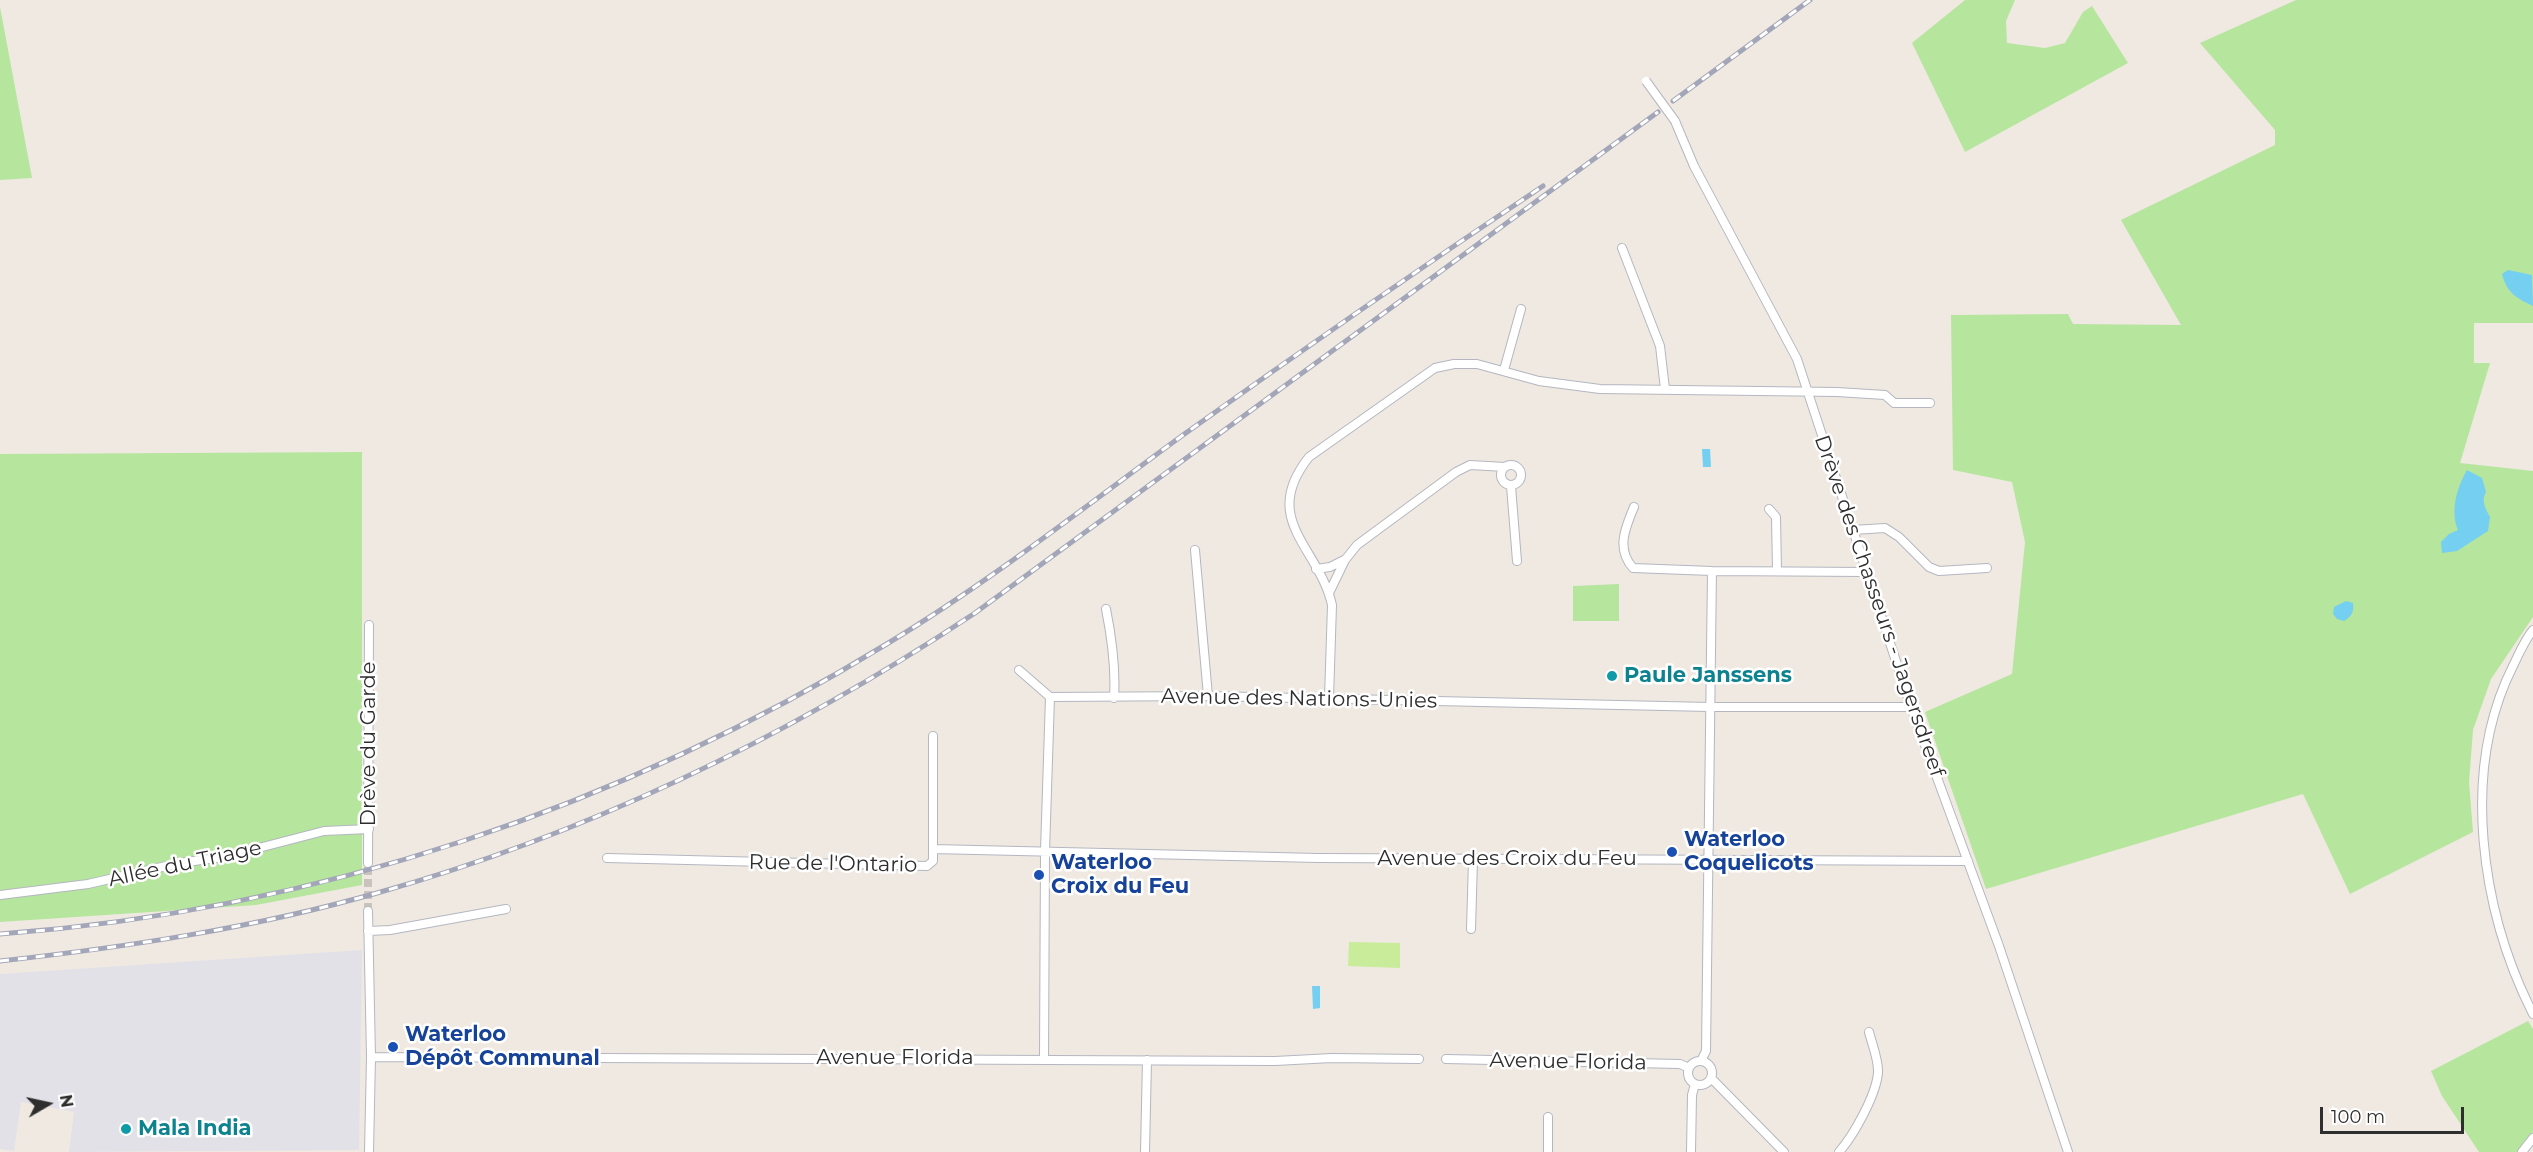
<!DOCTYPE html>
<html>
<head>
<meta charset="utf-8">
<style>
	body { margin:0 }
	#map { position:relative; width:2533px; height:1152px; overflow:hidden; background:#efe9e1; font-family:Montserrat,sans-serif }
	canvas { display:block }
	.north { position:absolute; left:18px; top:1074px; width:60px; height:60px; -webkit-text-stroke:4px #fff; paint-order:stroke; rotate:81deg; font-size:16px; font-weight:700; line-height:24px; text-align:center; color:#2e2e2e }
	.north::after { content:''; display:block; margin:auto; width:21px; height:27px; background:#2e2e2e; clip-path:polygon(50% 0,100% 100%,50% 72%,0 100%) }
	.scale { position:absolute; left:2320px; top:1107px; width:144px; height:27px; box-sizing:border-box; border:3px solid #2e2e2e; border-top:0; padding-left:8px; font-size:18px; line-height:21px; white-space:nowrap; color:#2e2e2e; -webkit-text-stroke:4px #fff; paint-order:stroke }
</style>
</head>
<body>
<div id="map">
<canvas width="2533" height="1152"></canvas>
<div class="north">N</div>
<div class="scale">100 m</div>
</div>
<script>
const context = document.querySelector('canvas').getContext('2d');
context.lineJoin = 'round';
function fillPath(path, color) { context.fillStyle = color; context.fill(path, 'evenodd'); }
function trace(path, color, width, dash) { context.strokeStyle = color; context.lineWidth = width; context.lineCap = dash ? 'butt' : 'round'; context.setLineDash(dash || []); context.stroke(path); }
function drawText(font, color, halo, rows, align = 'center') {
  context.font = font + ' Montserrat,sans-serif'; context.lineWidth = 5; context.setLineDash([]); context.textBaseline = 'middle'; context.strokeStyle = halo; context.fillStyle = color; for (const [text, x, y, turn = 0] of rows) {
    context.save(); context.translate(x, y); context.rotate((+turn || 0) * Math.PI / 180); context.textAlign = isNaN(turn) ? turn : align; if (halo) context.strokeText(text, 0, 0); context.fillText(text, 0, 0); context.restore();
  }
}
const industrial = new Path2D(`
	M362,950l-3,200 -290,2 5,-40 -53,-10 -7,49 -14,-2v-175z`);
const green = new Path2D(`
	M1965,0h50l-9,21 1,22 38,5 20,-5 18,-31 9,-6 36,57 -163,89 -53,-109z
	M2296,0h237v323h-59v40h16l-30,100 73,8v146l-42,62 -18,51 -4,52 4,50 -123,62 -47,-100 -317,95 -61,-177 87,-38 13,-132 -13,-60 -59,-12 -2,-155 117,-1 5,10 108,1 -60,-105 154,-75v-15l-75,-87z
	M0,7l32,171 -32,2z
	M362,452v433l-106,20 -256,17v-468z
	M1619,584v37h-46v-35z
	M2528,1021l5,8v103l-16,20h-38l-37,-56 -11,-25z`);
const pitch = new Path2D(`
	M1349,942l51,1v25l-52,-2z`);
const water = new Path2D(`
	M2508,270l24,5 1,31c-17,-8 -26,-13 -31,-32z
	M1702,449h8l1,18h-8z
	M2467,470l15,8 4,14c-5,9 -1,16 4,25l-2,14 -31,20 -15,2 -1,-11 8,-8 9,-4c-8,-19 -1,-43 9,-60z
	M2346,601l7,2c1,9 -1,13 -9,18l-7,-2 -4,-5 1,-7z
	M1312,986h8v22l-7,1z`);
const streetTunnel = new Path2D(`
	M368,911v-48`);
const street = new Path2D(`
	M1675,121l19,45 103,193 114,348 88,239 69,206
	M1622,248l38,98 5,43
	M1504,370l17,-61
	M1501 475a10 10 0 1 1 20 0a10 10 0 1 1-20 0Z
	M1511,486l6,75
	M1634,507c-9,21 -18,42 -1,61l79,3 154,1
	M1769,509l7,8 1,53
	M1853,530l32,-2 14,9 30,30 10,4 48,-3
	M1195,550l13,146
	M1316,569l14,-2 14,-7
	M1329,593l16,-33 12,-15 99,-73 14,-7 35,2
	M1106,609c6,30 10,58 8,89
	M2533,630c-9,11 -14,24 -20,36 -53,105 -32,245 20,348
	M1019,670l31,27
	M1329,698l3,-93c-13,-58 -73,-85 -23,-148l126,-89 19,-4h23l62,17 61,8 237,3 48,3 9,8h36
	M933,849v-113
	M607,858l320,8 6,-5v-12l385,9 650,3
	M368,863l1,-238
	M0,895l88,-11 91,-21 45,-6 100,-26 45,-2
	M368,911l3,146 -2,95
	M1471,929l2,-69
	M368,931l22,-1 116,-21
	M371,1057l904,4 57,-3 87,1
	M1044,1059l1,-208 5,-154 158,-1 502,11h201
	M1446,1059l234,5 9,4
	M1688 1073a12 12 0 1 1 24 0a12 12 0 1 1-24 0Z
	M1701,1061l5,-10 6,-480
	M1711,1078l73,74
	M1145,1152l2,-92
	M1548,1152v-35
	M1691,1152l1,-57 3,-11
	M1839,1152c15,-17 37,-57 39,-79 1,-12 -6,-29 -9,-41
	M2522,1152l11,-14`);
const rail = new Path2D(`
	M1673,101l137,-101
	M0,934c315,-23 621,-127 890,-292 102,-62 197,-137 293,-207 119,-85 239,-168 360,-249
	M0,961c127,-14 254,-33 377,-68 213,-60 414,-158 598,-280l683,-501`);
const streetBridge = new Path2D(`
	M1646,81l29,40`);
const markers = [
	[1612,676,6,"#0f9aa8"],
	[1672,852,6,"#1a4fb4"],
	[1039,875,6,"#1a4fb4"],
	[393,1047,6,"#1a4fb4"],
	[126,1129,6,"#0f9aa8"]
];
const streetNames = [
	["Drève des Chasseurs - Jagersdreef",1879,606,71],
	["Avenue des Nations-Unies",1299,699,1],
	["Drève du Garde",369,744,-90],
	["Avenue des Croix du Feu",1507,859],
	["Allée du Triage",185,864,-12],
	["Rue de l'Ontario",833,864,1],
	["Avenue Florida",895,1058],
	["Avenue Florida",1568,1062,1]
];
const cultureNames = [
	["Paule Janssens",1624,676],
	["Mala India",138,1129]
];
const transitNames = [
	["Waterloo",1684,840],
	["Coquelicots",1684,864],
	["Waterloo",1051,863],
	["Croix du Feu",1051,887],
	["Waterloo",405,1035],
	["Dépôt Communal",405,1059]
];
fillPath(industrial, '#e3e1e8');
fillPath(green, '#b6e59e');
fillPath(pitch, '#c9ec9a');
fillPath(water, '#75cff0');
trace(streetTunnel, '#c8c4bd', 8, [8, 4]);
trace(street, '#b4b7c1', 10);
trace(street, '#fff', 8);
trace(rail, '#a3a6b8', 5);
trace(rail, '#fff', 3, [9]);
trace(streetBridge, '#b4b7c1', 10, []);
trace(streetBridge, '#fff', 8);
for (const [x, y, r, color] of markers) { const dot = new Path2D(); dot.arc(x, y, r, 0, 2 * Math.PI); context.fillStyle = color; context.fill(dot); trace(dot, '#fff', 2); }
drawText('21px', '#2e2e2e', '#fff', streetNames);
drawText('bold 21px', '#0d838f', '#fff', cultureNames, 'left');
drawText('bold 21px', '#164399', '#fff', transitNames, 'left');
</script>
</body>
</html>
